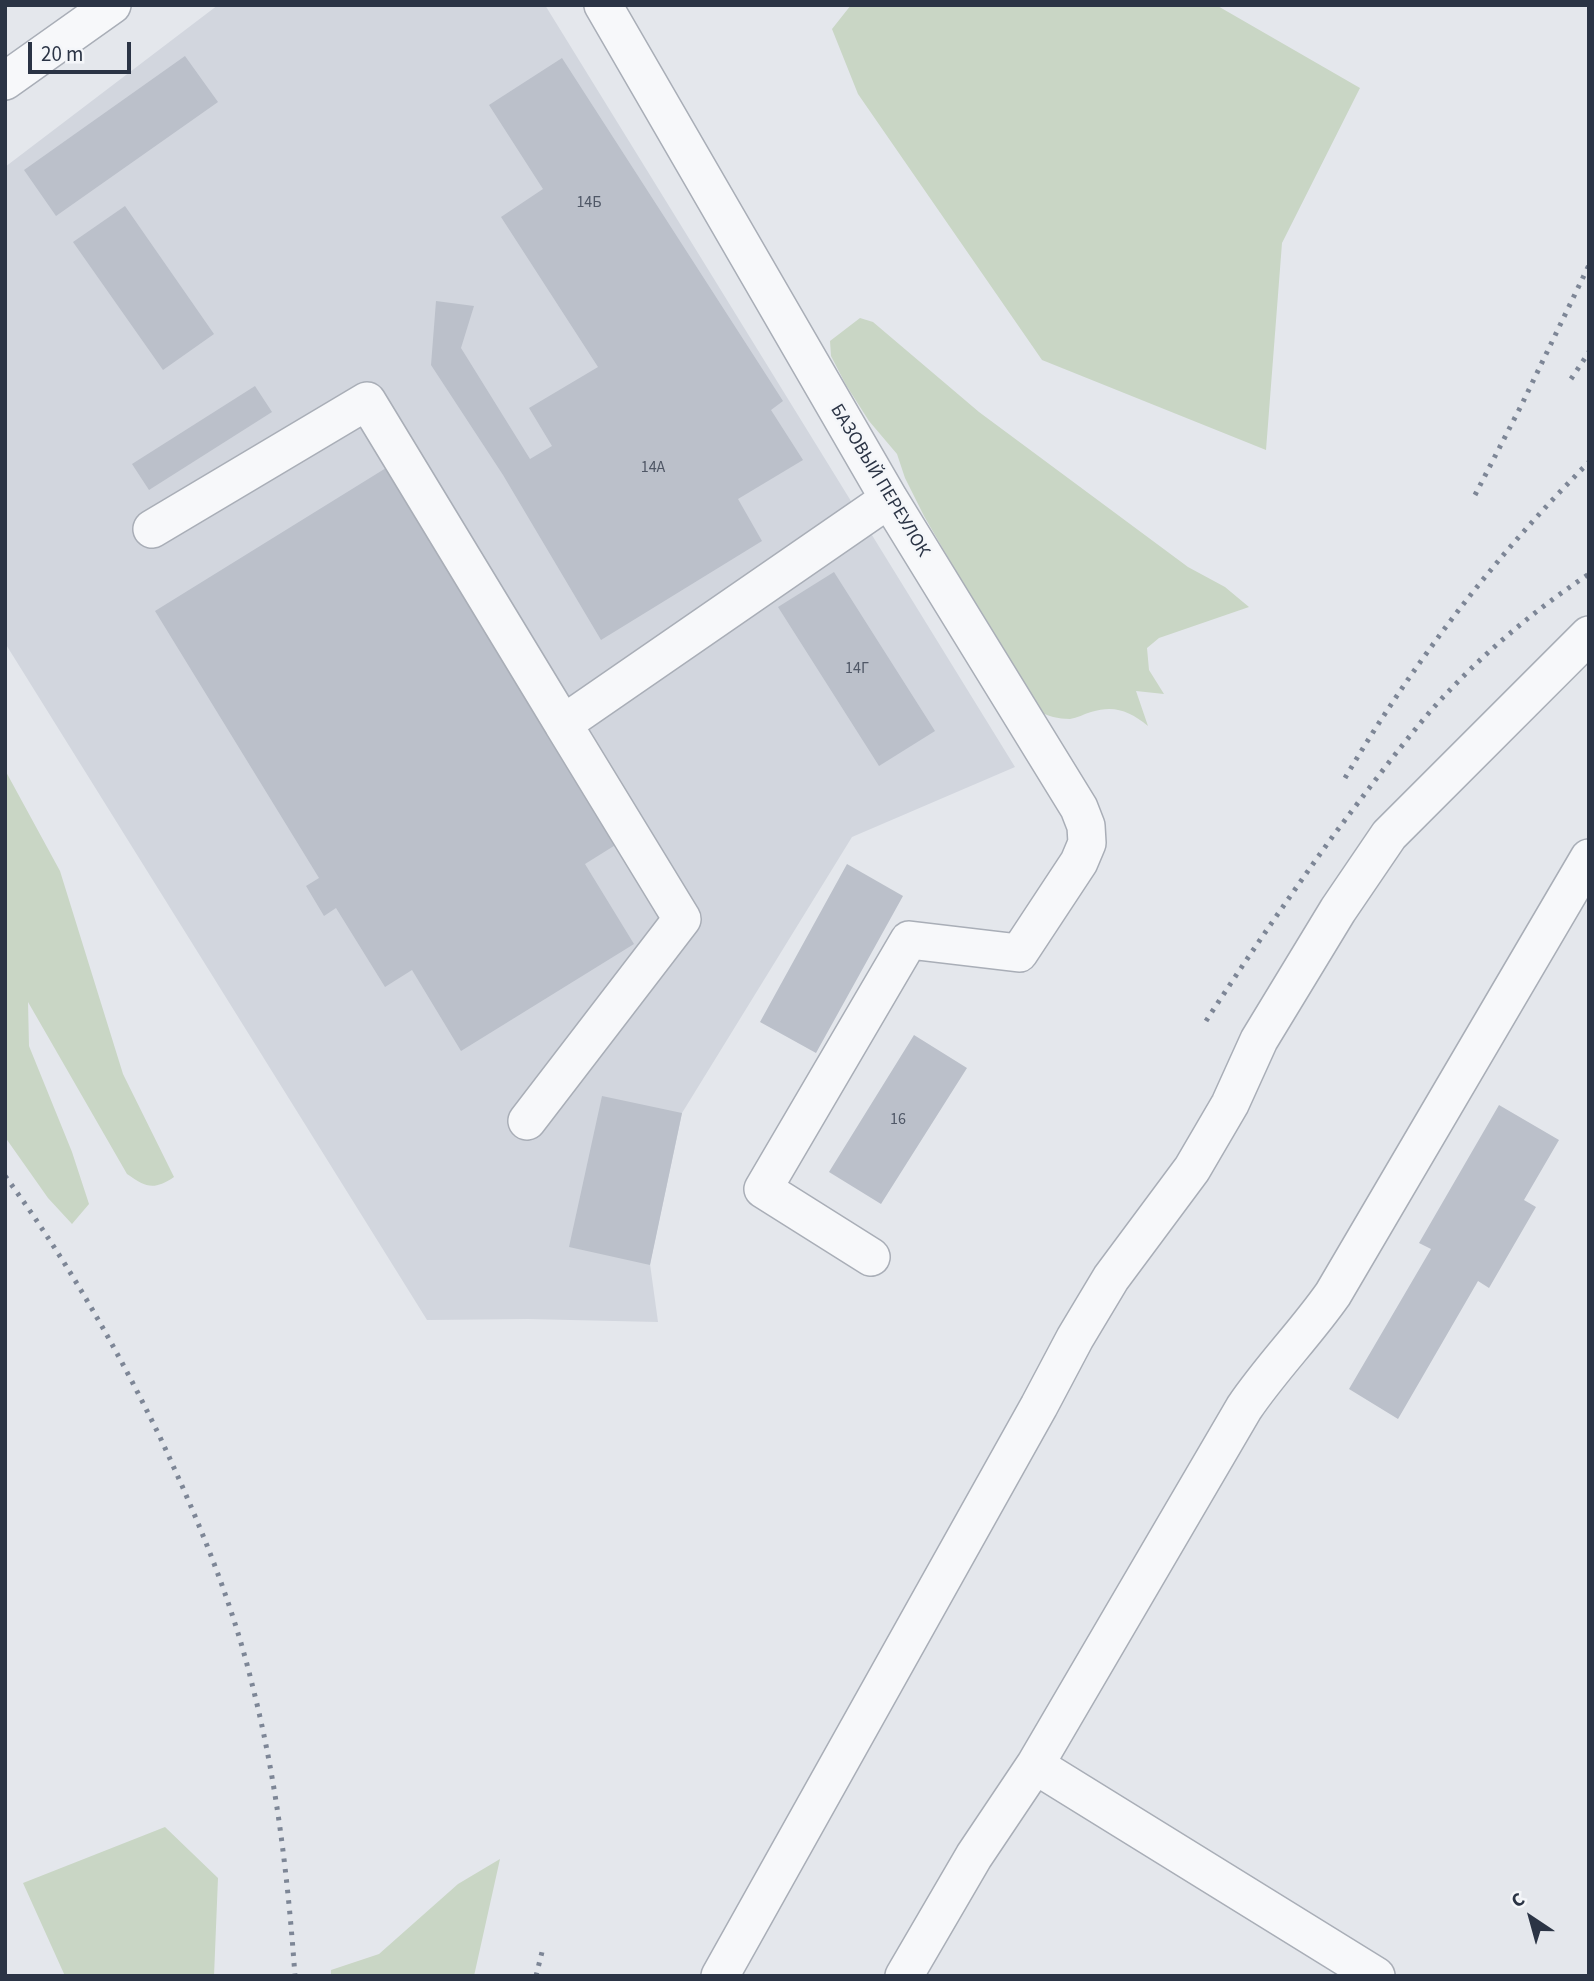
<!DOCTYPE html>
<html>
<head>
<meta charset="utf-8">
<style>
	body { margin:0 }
	#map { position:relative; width:1594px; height:1981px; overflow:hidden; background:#e4e7ec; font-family:"Source Sans 3",sans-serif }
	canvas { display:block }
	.frame { position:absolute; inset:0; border:7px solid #2b3445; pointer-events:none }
	.north { position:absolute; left:1496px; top:1883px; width:70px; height:70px; -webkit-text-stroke:5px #f4f6f9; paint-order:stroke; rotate:324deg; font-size:19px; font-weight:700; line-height:28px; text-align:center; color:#2b3445 }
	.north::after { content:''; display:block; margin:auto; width:24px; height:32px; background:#2b3445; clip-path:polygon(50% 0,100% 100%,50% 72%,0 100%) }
	.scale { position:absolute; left:28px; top:42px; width:103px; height:32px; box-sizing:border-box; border:4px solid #2b3445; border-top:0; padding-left:9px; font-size:21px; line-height:24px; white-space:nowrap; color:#2b3445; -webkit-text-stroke:5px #f4f6f9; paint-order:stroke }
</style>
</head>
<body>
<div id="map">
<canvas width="1594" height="1981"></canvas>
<div class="frame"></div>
<div class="north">С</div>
<div class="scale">20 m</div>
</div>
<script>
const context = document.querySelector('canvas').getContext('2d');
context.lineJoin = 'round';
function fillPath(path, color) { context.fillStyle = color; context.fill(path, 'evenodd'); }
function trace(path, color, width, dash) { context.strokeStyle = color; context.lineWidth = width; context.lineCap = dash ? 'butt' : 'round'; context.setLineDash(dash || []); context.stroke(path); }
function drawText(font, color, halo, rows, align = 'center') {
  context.font = font + ' "Source Sans 3",sans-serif'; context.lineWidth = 5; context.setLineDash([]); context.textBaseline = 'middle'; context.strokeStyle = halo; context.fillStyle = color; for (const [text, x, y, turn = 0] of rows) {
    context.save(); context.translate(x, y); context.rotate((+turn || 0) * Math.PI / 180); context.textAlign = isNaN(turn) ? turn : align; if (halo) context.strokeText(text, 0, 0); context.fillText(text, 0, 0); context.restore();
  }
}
const built = new Path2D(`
	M218,5h327l470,762 -163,70 -170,276 -32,151 8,58 -130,-3 -101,1 -422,-677v-476z`);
const green = new Path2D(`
	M851,5h365l144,83 -78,155 -16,207 -224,-90 -184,-266 -26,-65z
	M860,318l13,4 106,90 209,155 37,20 24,20 -90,31 -12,10 2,22 15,24 -28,-3 12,35c-19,-15 -33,-21 -57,-14 -7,2 -14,6 -21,7 -12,0 -22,-3 -33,-8l-113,-195 -19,-38 -8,-24 -28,-33 -23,-36 -15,-29 -1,-15z
	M5,770l55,101 63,203 51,103c-21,14 -28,10 -47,-3l-99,-172 1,44 43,106 17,52 -17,20 -24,-26 -43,-61z
	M165,1827l53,51 -4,98h-149l-42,-93z
	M500,1859l-26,117h-143v-6l48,-16 79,-70z`);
const building = new Path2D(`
	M185,56l33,46 -162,114 -32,-46z
	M562,58l221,343 -12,9 32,50 -65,39 24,42 -161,99 -98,-165 -72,-110 5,-64 38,5 -13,42 69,111 22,-13 -23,-38 69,-41 -97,-150 42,-28 -54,-84z
	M125,206l89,128 -51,36 -90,-128z
	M255,386l17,26 -123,78 -17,-26z
	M386,468l231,376 -32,20 49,80 -173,107 -49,-81 -27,17 -49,-79 -12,8 -18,-30 13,-8 -164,-267z
	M834,572l101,159 -56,35 -101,-159z
	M847,864l56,32 -87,157 -56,-31z
	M914,1035l53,33 -86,136 -52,-32z
	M602,1096l80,17 -32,152 -81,-18z
	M1499,1105l60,35 -35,60 12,7 -47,81 -11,-7 -80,138 -49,-30 82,-140 -12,-6z`);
const minor = new Path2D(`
	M603,5l286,494 190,309 7,18 1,17 -8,19 -60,91 -110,-13 -146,249 108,68
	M5,81l107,-76
	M152,529l215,-128 196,323 326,-225
	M527,1121l155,-202 -119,-195
	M1035,1765l341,211
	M720,1976l319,-570 36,-68 36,-60 81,-109 38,-65 29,-64 79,-130 51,-75 200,-200
	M904,1976l70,-120 61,-91 209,-357c27,-40 61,-74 89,-114l256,-436`);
const rail = new Path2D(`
	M1571,379l18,-27
	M1475,495l47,-91 67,-139
	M1345,778c68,-115 149,-221 244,-316
	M1206,1021c41,-63 83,-124 127,-185 31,-41 62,-83 95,-122 46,-53 102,-101 161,-140
	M5,1176c60,81 110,169 154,259 38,82 73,165 94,253 24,94 35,191 42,288
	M536,1976l6,-24`);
const numberNames = [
	["14Б",589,203],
	["14А",653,468],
	["14Г",857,669],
	["16",898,1120]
];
const streetNames = [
	["БАЗОВЫЙ ПЕРЕУЛОК",879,481,59]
];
fillPath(built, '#d2d6de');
fillPath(green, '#c9d6c5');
fillPath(building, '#bbc0ca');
trace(minor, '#a9aeb7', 40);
trace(minor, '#f7f8fa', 37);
trace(rail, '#7d8696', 5, [3.5, 7]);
drawText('16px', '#4f5766', null, numberNames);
drawText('19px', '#2b3445', '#f4f6f9', streetNames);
</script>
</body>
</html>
